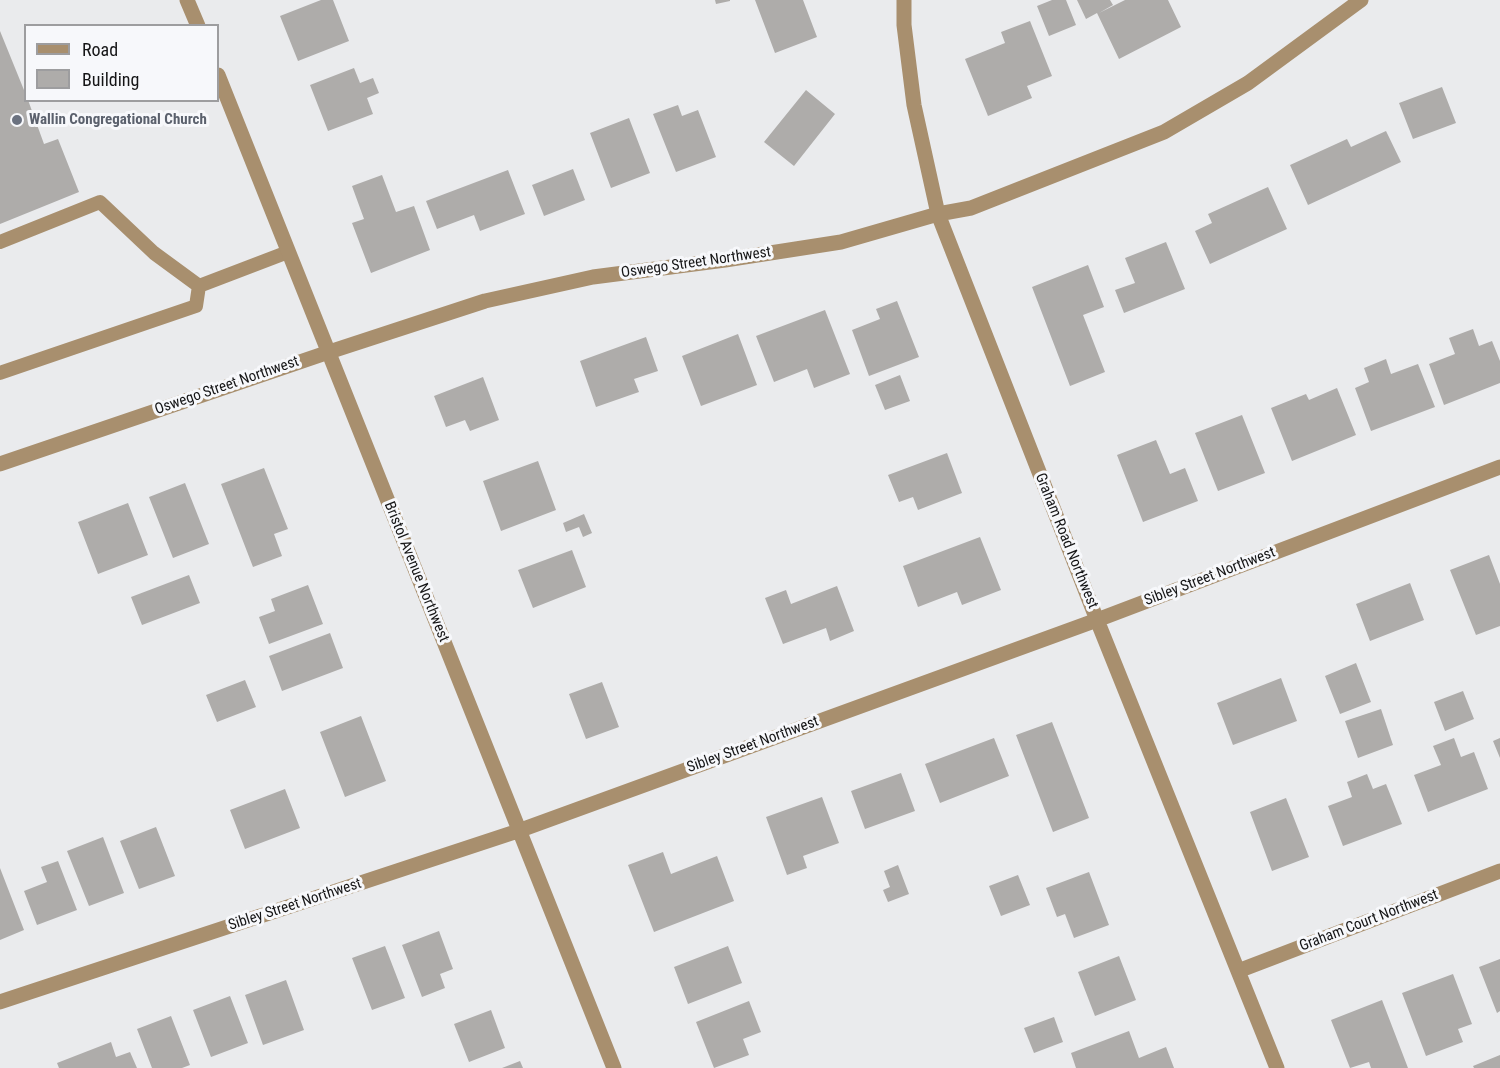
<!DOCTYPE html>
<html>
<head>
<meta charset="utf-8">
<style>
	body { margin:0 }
	#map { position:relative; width:1500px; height:1068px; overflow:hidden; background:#eaebed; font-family:"Roboto Condensed",sans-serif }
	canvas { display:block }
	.legend { position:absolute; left:24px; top:24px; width:195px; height:78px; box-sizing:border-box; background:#f7f8fb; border:2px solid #9d9d9f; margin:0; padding:8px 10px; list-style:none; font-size:18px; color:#151516 }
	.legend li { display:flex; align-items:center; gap:12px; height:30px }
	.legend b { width:30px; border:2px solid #9d9d9f }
</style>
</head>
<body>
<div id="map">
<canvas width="1500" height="1068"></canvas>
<ul class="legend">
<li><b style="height:8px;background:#a88f6e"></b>Road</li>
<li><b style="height:16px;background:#aeacaa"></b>Building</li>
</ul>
</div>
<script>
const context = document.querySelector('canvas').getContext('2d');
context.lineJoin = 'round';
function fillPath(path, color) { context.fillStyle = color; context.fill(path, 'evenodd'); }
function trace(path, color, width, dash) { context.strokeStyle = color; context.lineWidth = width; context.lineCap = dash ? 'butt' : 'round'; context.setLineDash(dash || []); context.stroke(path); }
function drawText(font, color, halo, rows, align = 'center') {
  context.font = font + ' "Roboto Condensed",sans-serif'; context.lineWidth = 6; context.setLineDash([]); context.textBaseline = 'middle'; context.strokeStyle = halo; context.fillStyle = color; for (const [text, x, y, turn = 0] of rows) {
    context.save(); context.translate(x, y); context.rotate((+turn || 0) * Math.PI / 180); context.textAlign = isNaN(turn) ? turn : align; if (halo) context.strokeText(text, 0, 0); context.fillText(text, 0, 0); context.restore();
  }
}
const building = new Path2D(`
	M321,0h12l16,41 -51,20 -18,-45z
	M715,0h15v1l-14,3z
	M755,0h48l14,37 -42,16z
	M1052,0h14l10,25 -27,11 -12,-30z
	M1077,0h33l3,5 -14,8 26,-13h43l13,27 -62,32 -22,-46 -11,6z
	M1030,21l22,55 -25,10 5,12 -44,18 -23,-57 40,-16 -4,-11z
	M0,31l26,64v5h2l16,44 14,-5 21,53 -79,32z
	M354,68l6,15 13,-5 6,15 -12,5 6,16 -45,17 -18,-46z
	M1442,87l14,36 -43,16 -14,-36z
	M806,90l29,24 -41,52 -30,-24z
	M678,105l4,11 16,-6 18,47 -40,15 -23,-58z
	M629,118l21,55 -39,15 -21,-55z
	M1386,131l15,31 -93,43 -18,-40 57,-26 4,8z
	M573,169l12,31 -41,16 -12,-31z
	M508,170l17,44 -45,17 -6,-16 -37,14 -11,-28z
	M382,175l14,37 18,-6 16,44 -59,23 -19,-50 12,-4 -12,-33z
	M1268,187l19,42 -77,35 -15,-33 17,-8 -4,-9z
	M1166,242l19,47 -61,24 -9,-23 20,-7 -10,-25z
	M1088,265l16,42 -21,8 22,57 -35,14 -38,-99z
	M897,301l22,56 -50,19 -17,-46 28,-11 -4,-10z
	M825,310l25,64 -36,14 -7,-19 -33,13 -18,-46z
	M1473,329l6,17 13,-5 8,20v22l-56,22 -15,-41 26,-10 -6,-16z
	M738,334l19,51 -56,21 -19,-50z
	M646,337l12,34 -24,8 5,13 -43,15 -16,-46z
	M1386,359l5,15 27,-10 17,43 -64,24 -16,-43 14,-6 -5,-14z
	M900,375l10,26 -25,9 -10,-25z
	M483,377l16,43 -29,11 -5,-11 -19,7 -12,-31z
	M1337,388l19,47 -64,26 -21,-53 35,-14 3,6z
	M1242,415l23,58 -47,18 -23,-58z
	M1156,440l14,34 15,-6 13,33 -55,21 -26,-67z
	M947,453l15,40 -44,17 -5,-13 -14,5 -11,-27z
	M538,461l18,49 -55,21 -18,-50z
	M264,468l24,61 -14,5 8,22 -29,11 -32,-83z
	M185,483l24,61 -36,14 -24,-61z
	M128,503l20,52 -50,19 -20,-52z
	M584,514l8,19 -9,4 -4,-10 -13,5 -3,-9z
	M980,537l21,53 -39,15 -5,-13 -39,15 -15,-41z
	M572,550l14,37 -53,21 -15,-38z
	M1489,555l11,29v42l-24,9 -26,-65z
	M189,575l11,28 -58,22 -11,-28z
	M1410,583l14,37 -54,21 -14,-37z
	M308,585l15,39 -54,20 -10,-27 16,-6 -4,-12z
	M837,586l17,45 -24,10 -4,-13 -43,16 -18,-46 21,-8 5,14z
	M330,633l13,35 -61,23 -13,-35z
	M1356,663l15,39 -31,12 -15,-38z
	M1281,678l16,43 -64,24 -16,-42z
	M245,680l11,27 -39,15 -11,-27z
	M602,682l17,45 -33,12 -17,-45z
	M1463,691l11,28 -29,12 -11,-29z
	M1381,709l12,36 -35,13 -13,-37z
	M361,716l25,65 -41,16 -25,-65z
	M1052,722l37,96 -36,14 -37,-97z
	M994,738l15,38 -69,27 -15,-39z
	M1454,738l7,19 13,-5 14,37 -60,23 -14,-37 27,-10 -8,-19z
	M1500,738v20l-7,-17z
	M901,773l14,38 -50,18 -14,-38z
	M1367,774l6,15 13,-5 16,40 -59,22 -15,-40 24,-9 -5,-15z
	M285,789l15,39 -55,21 -15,-39z
	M822,797l17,46 -36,13 4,12 -20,7 -21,-58z
	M1286,798l23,59 -37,14 -22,-59z
	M156,827l19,49 -36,13 -19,-48z
	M103,837l21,56 -35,13 -22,-55z
	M663,852l8,22 46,-18 17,45 -80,31 -26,-67z
	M58,861l19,49 -40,15 -13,-34 23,-9 -6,-15z
	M898,865l11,29 -21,8 -5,-12 7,-3 -6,-16z
	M0,868l24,62 -24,10z
	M1089,872l20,53 -35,13 -9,-24 -8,3 -11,-29z
	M1018,875l12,30 -29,11 -12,-30z
	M439,931l14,38 -13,5 5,14 -23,9 -20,-52z
	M385,946l20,52 -33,12 -20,-52z
	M728,946l14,37 -54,21 -14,-37z
	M1119,956l17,44 -41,16 -17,-44z
	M1500,959v52l-3,2 -18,-46z
	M1453,974l19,50 -14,5 5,13 -37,14 -24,-63z
	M286,980l18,50 -41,15 -18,-50z
	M230,996l18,47 -37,14 -18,-47z
	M1382,1000l26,68h-37l-2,-6 -19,6 -19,-48z
	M749,1001l12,31 -18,7 6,16 -35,13 -18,-46z
	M491,1010l14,38 -36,14 -15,-38z
	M171,1016l19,49 -8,3h-30l-15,-39z
	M1054,1017l9,25 -29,11 -10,-25z
	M1129,1031l10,27 27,-11 8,21h-98l-5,-15z
	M111,1042l5,15 14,-5 7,16h-78l-2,-5z
	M1500,1055v13h-26l-1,-2z
	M520,1061l3,7h-21z`);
const service = new Path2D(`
	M0,242l100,-40 54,51 45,33 89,-34
	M0,373l196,-67 3,-20`);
const minor = new Path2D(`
	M187,0l11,26
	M904,0v25l10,80 24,109 159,406 180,448
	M218,75l396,993
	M0,464l329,-112 156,-51 108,-24 132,-17 116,-18 97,-28 33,-6 193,-76 84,-49 113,-83
	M1238,971l262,-100
	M0,1002l518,-171 579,-211 403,-153`);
const markers = [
	[17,120,6,"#6b7280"]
];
const worshipNames = [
	["Wallin Congregational Church",29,120]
];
const streetNames = [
	["Oswego Street Northwest",696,263,-8],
	["Oswego Street Northwest",227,386,-19],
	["Graham Road Northwest",1066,541,68],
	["Bristol Avenue Northwest",416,572,68],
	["Sibley Street Northwest",1210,577,-21],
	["Sibley Street Northwest",753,745,-20],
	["Sibley Street Northwest",295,905,-18],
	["Graham Court Northwest",1369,921,-21]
];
fillPath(building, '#aeacaa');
trace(service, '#a88f6e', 14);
trace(minor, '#a88f6e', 15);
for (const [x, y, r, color] of markers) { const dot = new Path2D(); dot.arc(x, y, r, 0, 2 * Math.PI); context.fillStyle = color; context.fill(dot); trace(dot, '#f7f8fb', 2); }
drawText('bold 15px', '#5b616d', '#f7f8fb', worshipNames, 'left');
drawText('15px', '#151516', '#f7f8fb', streetNames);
</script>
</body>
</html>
